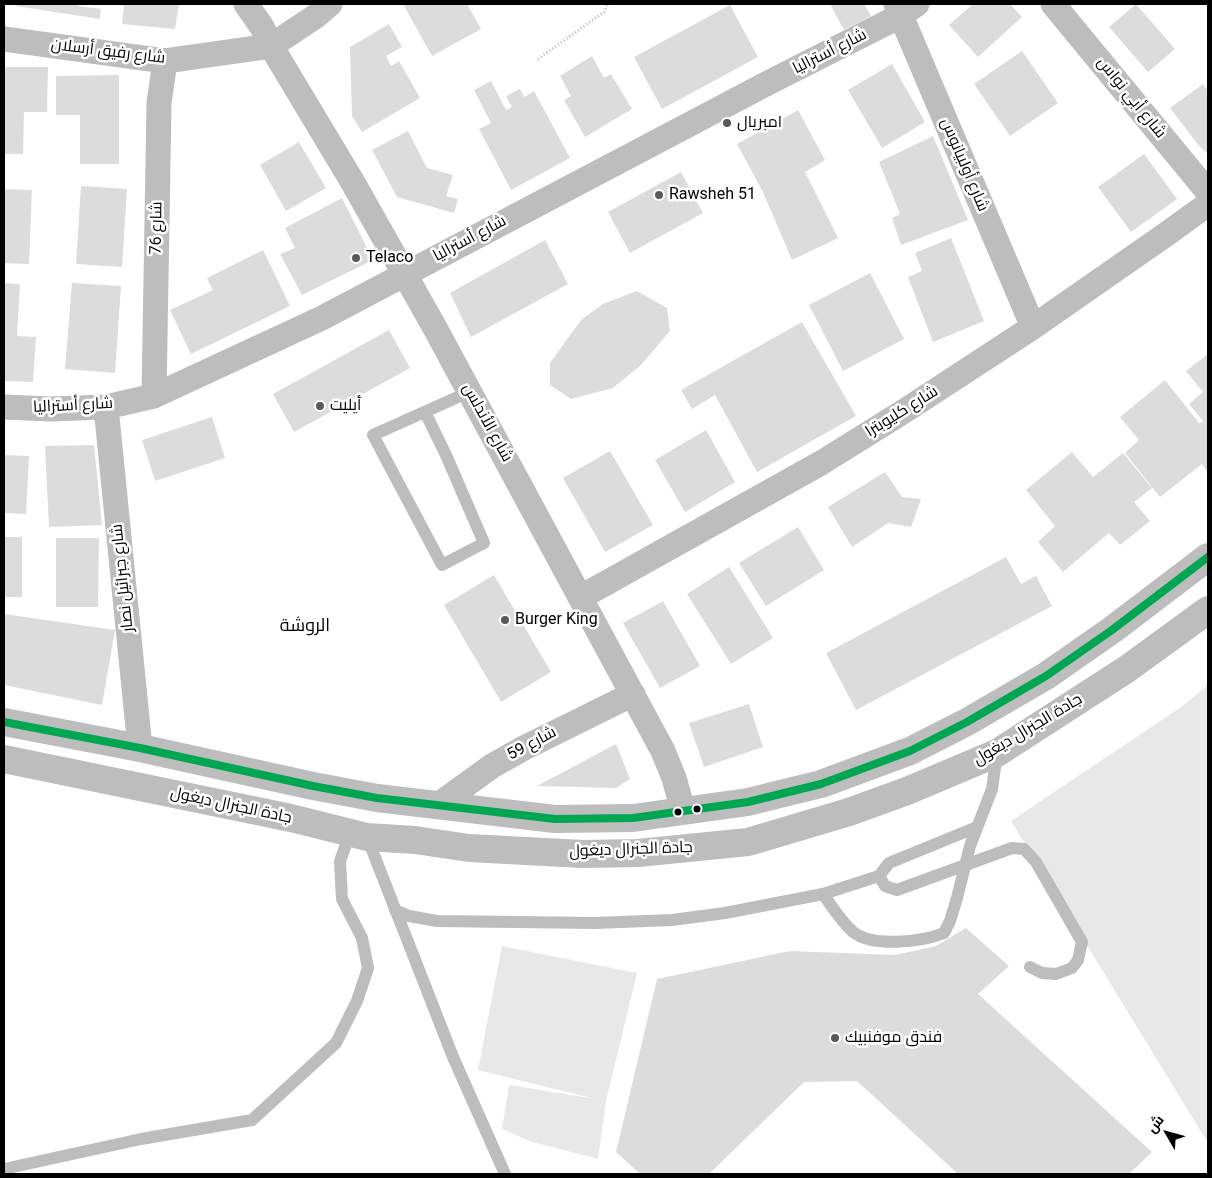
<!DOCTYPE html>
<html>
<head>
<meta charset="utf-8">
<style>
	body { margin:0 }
	#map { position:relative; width:1212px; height:1178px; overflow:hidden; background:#fff; font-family:Roboto,Cairo,sans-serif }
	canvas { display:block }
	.frame { position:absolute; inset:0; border:5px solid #000; pointer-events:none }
	.north { position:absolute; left:1142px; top:1108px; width:50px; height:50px; -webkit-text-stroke:4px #fff; paint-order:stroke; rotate:308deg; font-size:14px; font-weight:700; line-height:20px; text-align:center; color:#000 }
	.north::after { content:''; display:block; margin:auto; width:18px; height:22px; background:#000; clip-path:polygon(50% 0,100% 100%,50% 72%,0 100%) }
</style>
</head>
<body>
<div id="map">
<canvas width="1212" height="1178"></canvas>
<div class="frame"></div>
<div class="north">ش</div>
</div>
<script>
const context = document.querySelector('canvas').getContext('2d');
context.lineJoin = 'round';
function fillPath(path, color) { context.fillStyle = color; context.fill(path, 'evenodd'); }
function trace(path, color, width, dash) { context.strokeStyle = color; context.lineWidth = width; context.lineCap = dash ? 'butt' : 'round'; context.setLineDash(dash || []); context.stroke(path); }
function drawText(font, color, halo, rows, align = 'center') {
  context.font = font + ' Roboto,Cairo,sans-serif'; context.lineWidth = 5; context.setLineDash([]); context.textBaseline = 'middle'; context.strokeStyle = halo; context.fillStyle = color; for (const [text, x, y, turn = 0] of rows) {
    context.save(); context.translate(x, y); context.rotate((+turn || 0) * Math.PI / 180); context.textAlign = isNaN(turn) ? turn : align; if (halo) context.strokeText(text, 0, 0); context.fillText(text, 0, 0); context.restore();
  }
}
const green = new Path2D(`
	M1208,685v458l-197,-322 173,-116z
	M502,946l135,27 -31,128 -8,58 -66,-17 -30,-13 7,-44 87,14 -118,-29z`);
const building = new Path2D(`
	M17,4h61v2l23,3 -1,10 -84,-13z
	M119,4h60l-4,25 -53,-5 2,-18z
	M403,4h64l14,25 -49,27z
	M830,4h34l7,12 -27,14z
	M973,4h37l12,13 -44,40 -29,-32z
	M1136,4l39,45 -27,23 -39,-45z
	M730,5l28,52 -96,52 -28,-52z
	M389,24l13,23 -16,9 5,10 8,-5 21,37 -58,34 -10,-16 -2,-69z
	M1022,51l36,52 -48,33 -36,-52z
	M592,56l12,22 7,-4 21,35 -47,28 -21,-37 7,-4 -11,-20z
	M892,64l33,58 -43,26 -34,-58z
	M4,67h44l-1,45h-23l-1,42h-19z
	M119,75v89h-39v-49h-24v-39z
	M491,81l15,29 6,-3 -6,-11 14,-7 4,8 10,-6 36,67 -59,32 -32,-61 12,-6 -17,-33z
	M1203,84l5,7v63l-8,-7 -30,-39z
	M798,110l27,50 -20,12 33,66 -46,22 -29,-68 -26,-48z
	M408,131l19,37 26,7 -7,21 12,3 -4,14 -57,-16 -25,-47z
	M933,136l35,84 -67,25 -9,-27 8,-4 -21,-52z
	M299,142l27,46 -40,23 -26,-46z
	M1144,154l33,45 -46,33 -33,-45z
	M681,172l22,41 -73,40 -22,-41z
	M81,186l46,3 -5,78 -46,-3z
	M4,189l28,1 -3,74 -25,-1z
	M342,198l31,62 -71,35 -22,-41 15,-6 -10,-20z
	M951,238l33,83 -51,21 -25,-65 14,-6 -7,-18z
	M545,240l23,44 -97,53 -21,-44z
	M263,250l27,56 -99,48 -21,-44 43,-20 -6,-12z
	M870,273l34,66 -61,32 -34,-66z
	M4,283l16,1 -3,52 19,1 -3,45 -29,-1z
	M72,283l49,3 -6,87 -50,-4z
	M637,291l30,17 3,23 -29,34 -28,23 -42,11 -21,-14v-22l31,-43 22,-16z
	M802,322l54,94 -99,56 -42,-77 -23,14 -11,-19z
	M389,330l21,38 -116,64 -21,-38z
	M1208,354v119l-6,-9 -42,33 -35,-44 14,-13 -19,-23 45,-37 34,43 4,-2 -14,-17 14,-12 -17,-21z
	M212,417l13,41 -70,23 -13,-41z
	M706,430l29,52 -50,30 -30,-52z
	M94,445l8,80 -53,2 -4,-81z
	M610,451l43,74 -48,27 -42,-74z
	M1072,452l21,25 30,-24 29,35 -18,14 16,19 -30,24 -11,-12 -46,39 -25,-30 17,-16 -29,-36z
	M4,455l25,1 -3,58 -22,-1z
	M885,472l17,25 19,2 -10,28 -23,-4 -36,24 -24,-40z
	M798,527l26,43 -58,36 -27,-43z
	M4,537h18v60h-18z
	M56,538h43l-1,69h-42z
	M1006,557l15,27 15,-8 16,30 -196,104 -30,-57z
	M729,567l44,71 -42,26 -44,-70z
	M494,575l57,97 -50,30 -57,-97z
	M663,601l37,65 -40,22 -37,-65z
	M4,614l111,16 -13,75 -98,-20z
	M749,704l14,43 -59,20 -15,-44z
	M616,744l14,35 -14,9 -79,-2z
	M966,928l43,38 -31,28 174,158 -23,22h-171l-101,-93 -53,1 -95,92h-69l-24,-22 41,-173 133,-28 105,4 41,-9z`);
const path = new Path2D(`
	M538,59l66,-47 4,-8`);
const lane = new Path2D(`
	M425,412l21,43 38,88 -42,22 -69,-130 96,-43
	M367,837l86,220 52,117
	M879,876l6,10 12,4 115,-42 12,1 12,13 46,80 -4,18 -6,8 -16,6 -14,-1 -12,-6
	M823,894c9,13 18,27 29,37 19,17 70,11 92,2l6,-12 7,-23 13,-52 22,-57 5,-36
	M395,910l14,6 28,5 157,2 78,-3 53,-7 98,-19 56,-18 10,-13 88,-36
	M4,1169l137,-30 111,-19 84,-77 21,-42 11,-33 -6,-30 -20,-39 -2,-38 10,-28`);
const street = new Path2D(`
	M246,4l16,23 9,19 81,135 83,147 228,423 11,27 9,32
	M896,4l137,323
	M1053,4l155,188
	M4,39l161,22 106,-15 45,-30 14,-12
	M154,396l5,-293 6,-42
	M4,407l46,2 56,-2 48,-11 168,-78 444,-234 134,-68 17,-12
	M106,407l34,341
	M581,597l240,-134 85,-53 127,-83 135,-94 40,-29
	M438,805l54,-39 32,-18 109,-54`);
const highway = new Path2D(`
	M4,722l136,26 173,38 64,12 178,21 78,-1 115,-16 32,-8 41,-10 89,-33 57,-29 79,-46 66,-46 96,-73
	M4,759l287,59 76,19 48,3 54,8 114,6 55,-1 110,-11 101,-30 58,-21 90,-38 130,-84 81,-59`);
const bus1 = new Path2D(`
	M4,722l136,26 173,38 64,12 178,21 78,-1 115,-16 73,-18 89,-33 57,-29 79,-46 66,-46 96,-73`);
const markers = [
	[727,123,5,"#595959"],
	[659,195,5,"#595959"],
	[356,258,5,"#595959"],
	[320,406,5,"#595959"],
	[505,620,5,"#595959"],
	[697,809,4.5,"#000"],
	[678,812,4.5,"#000"],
	[835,1038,5,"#595959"]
];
const streetNames = [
	["شارع رفيق أرسلان",108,52,7],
	["شارع أستراليا",830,52,-27],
	["شارع أبي نواس",1131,98,51],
	["شارع أولبيانوس",964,165,67],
	["شارع 76",157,228,-89],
	["شارع أستراليا",470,239,-28],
	["شارع أستراليا",73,406,-3],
	["شارع كليوبترا",902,412,-32],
	["شارع الأندلس",487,423,61],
	["شارع جبرائيل نصار",123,578,-96],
	["جادة الجنرال ديغول",1028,730,-31],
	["شارع 59",532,744,-28],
	["جادة الجنرال ديغول",231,806,12],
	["جادة الجنرال ديغول",631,850,-2]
];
const poiNames = [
	["امبريال",737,123],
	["Rawsheh 51",669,195],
	["Telaco",366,258],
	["أيليت",330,406],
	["Burger King",515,620],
	["فندق موفنبيك",845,1038]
];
const neighbourhoodNames = [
	["الروشة",305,626]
];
fillPath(green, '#e8e8e8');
fillPath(building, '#dcdcdc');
trace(path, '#b8b8b8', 3, [1, 2.5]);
trace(lane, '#bdbdbd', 12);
trace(street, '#bdbdbd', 25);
trace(highway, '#bdbdbd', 28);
trace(bus1, '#00a651', 8);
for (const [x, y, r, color] of markers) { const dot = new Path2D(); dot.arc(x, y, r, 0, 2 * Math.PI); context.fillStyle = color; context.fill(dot); trace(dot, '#fff', 2); }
drawText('16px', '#000', '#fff', streetNames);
drawText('16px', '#000', '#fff', poiNames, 'left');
drawText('18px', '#000', '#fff', neighbourhoodNames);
</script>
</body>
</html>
